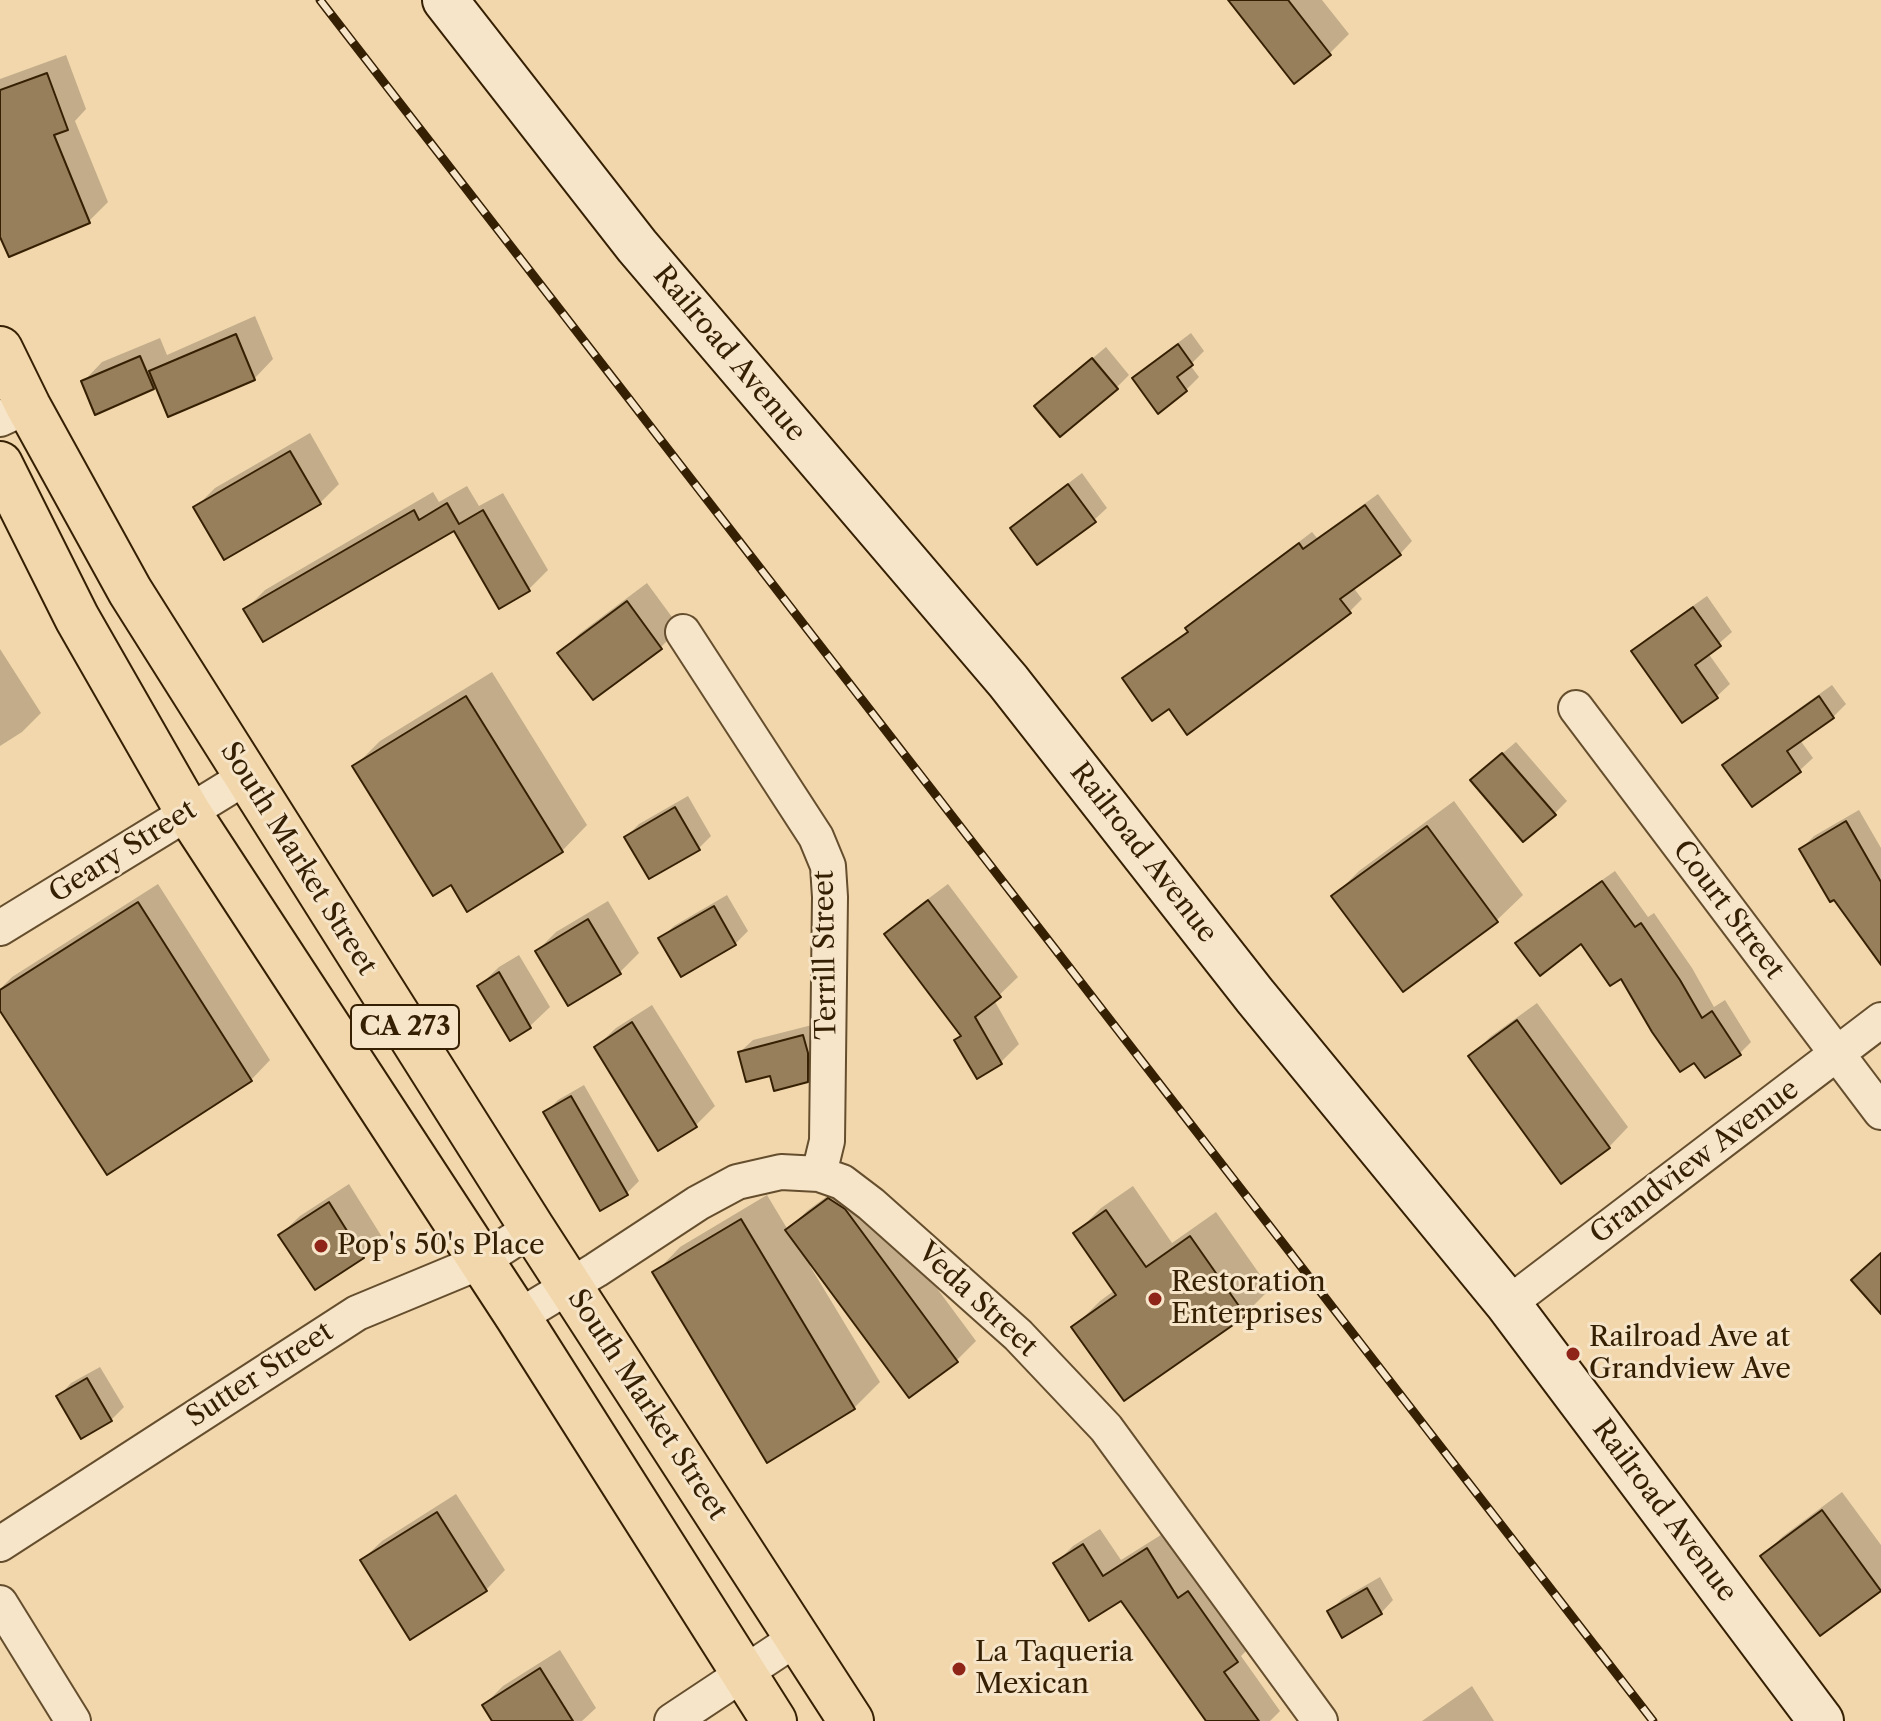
<!DOCTYPE html>
<html>
<head>
<meta charset="utf-8">
<style>
	body { margin:0 }
	canvas { display:block; background:#f2d7ac }
</style>
</head>
<body>
<canvas width="1881" height="1721"></canvas>
<script>
const context = document.querySelector('canvas').getContext('2d');
context.lineJoin = 'round';
function fillPath(path, color) { context.fillStyle = color; context.fill(path, 'evenodd'); }
function trace(path, color, width, dash) { context.strokeStyle = color; context.lineWidth = width; context.lineCap = dash ? 'butt' : 'round'; context.setLineDash(dash || []); context.stroke(path); }
function drawText(font, color, halo, rows, align = 'center') {
  context.font = font + ' "Libre Caslon Text",serif'; context.lineWidth = 6; context.setLineDash([]); context.textBaseline = 'middle'; context.strokeStyle = halo; context.fillStyle = color; for (const [text, x, y, turn = 0] of rows) {
    context.save(); context.translate(x, y); context.rotate((+turn || 0) * Math.PI / 180); context.textAlign = isNaN(turn) ? turn : align; if (halo) context.strokeText(text, 0, 0); context.fillText(text, 0, 0); context.restore();
  }
}
const shadow = new Path2D(`
	M1231,0h91l27,34 -19,19 -35,28z
	M66,55l20,54 -11,12 33,81 -19,19 -89,10v-152z
	M255,316l18,43 -19,20 -98,5 -3,4 -70,-6 19,-20 58,-24 7,17z
	M1191,333l13,18 -14,14 9,12 -13,13 -52,-12 13,-12z
	M1106,347l23,28 -12,12 -67,7z
	M310,433l29,51 -19,19 -124,4 19,-19z
	M1082,473l25,35 -13,12 -81,9 12,-13z
	M467,486l12,20 24,-13 45,77 -19,19 -74,-60 -209,80 19,-19 168,-98 6,10z
	M1378,494l34,47 -12,13 -47,33 9,12 -13,13 -180,94 -44,-28 12,-12 52,-36 12,-14 111,-84 5,6z
	M647,583l33,45 -19,19 -68,50 -33,-44 19,-19z
	M1707,596l25,36 -24,21 22,31 -13,12 -34,25 -49,-69 12,-13z
	M0,649l41,64 -19,19 -22,14z
	M492,672l95,153 -25,26 -110,32 -97,-117 25,-25z
	M1832,685l14,19 -13,13 -33,23 13,18 -13,12 -48,34 -27,-39 12,-12z
	M1516,742l51,59 -13,13 -69,-46z
	M688,796l23,40 -12,12 -73,-11 13,-13z
	M1454,801l69,94 -26,25 -94,70 -69,-94 25,-25z
	M1859,810l22,38v101l-80,-100 13,-13z
	M1615,871l33,46 6,-4 38,55 22,39 11,-7 26,42 -11,11 -118,-77 -41,-35 -64,2 12,-12z
	M158,884l112,176 -19,20 -251,-73v-18l12,-12z
	M948,884l70,93 -24,23 25,44 -18,18 -38,-27 -76,-101 18,-18z
	M727,895l21,36 -13,13 -53,30 -21,-36 13,-12z
	M608,901l31,52 -19,19 -51,31 -32,-52 19,-19z
	M519,955l31,52 -20,19 -19,12 -32,-52 20,-19z
	M1537,1003l91,124 -19,20 -138,-91 19,-19z
	M652,1005l63,101 -19,19 -100,-78 20,-19z
	M816,1024l4,43 -13,13 -36,-7 -31,-21 13,-12z
	M584,1085l55,96 -12,12 -82,-80 13,-13z
	M849,1180l15,10 112,151 -20,20 -144,-97 -2,2 70,116 -26,26 -199,-135 25,-26 87,-52 21,35 19,-19z
	M349,1184l33,53 -19,19 -47,31 -36,-52 20,-19z
	M1133,1186l39,57 44,-31 54,77 -25,25 -171,13 26,-26 15,-11 -40,-56 26,-26z
	M100,1367l24,40 -13,13 -52,-24 12,-13z
	M1842,1492l39,53v44l-61,45 -57,-78 19,-19z
	M456,1494l49,76 -19,20 -124,-30 20,-19z
	M1100,1529l21,31 43,-27 32,49 10,-7 48,68 -13,13 39,55 -10,10h-62l-87,-123 -65,-35 17,-17z
	M1380,1577l13,23 -12,13 -52,-1 13,-13z
	M560,1650l36,58 -14,13h-88l-10,-16 19,-19z
	M1472,1686l22,35h-72z`);
const building = new Path2D(`
	M1228,0h60l43,55 -37,29z
	M47,73l21,57 -14,5 36,88 -81,34 -9,-20v-147z
	M236,334l19,46 -87,37 -19,-46z
	M1178,344l15,21 -16,12 10,14 -29,23 -26,-36z
	M140,356l14,33 -59,26 -14,-34z
	M1092,358l26,31 -58,48 -26,-31z
	M290,451l31,53 -97,56 -31,-53z
	M1068,484l28,38 -59,43 -27,-37z
	M447,503l12,21 24,-14 47,81 -31,18 -45,-78 -191,111 -20,-33 171,-99 5,10z
	M1365,505l36,50 -61,44 11,14 -164,122 -18,-26 -17,12 -30,-43 66,-46 -3,-4 114,-85 4,6z
	M627,601l35,48 -69,51 -36,-47z
	M1693,607l28,39 -26,19 23,33 -36,25 -51,-72z
	M466,696l97,156 -96,60 -16,-27 -18,11 -81,-130z
	M1819,696l15,22 -47,33 14,21 -49,35 -30,-42z
	M1502,753l54,62 -33,27 -53,-62z
	M675,807l25,43 -51,29 -25,-42z
	M1846,821l35,61v83l-47,-65 -4,2 -31,-53z
	M1427,826l71,96 -95,70 -72,-96z
	M1602,881l33,46 6,-4 39,57 22,38 10,-7 29,44 -36,23 -11,-15 -14,9 -28,-40 -31,-53 -11,7 -29,-42 -41,32 -25,-33z
	M928,900l73,97 -26,20 27,47 -25,15 -23,-39 7,-4 -77,-102z
	M138,902l114,179 -145,94 -107,-164v-21z
	M714,906l22,39 -55,32 -23,-39z
	M588,919l33,55 -53,32 -33,-55z
	M499,972l32,56 -21,13 -33,-55z
	M1517,1020l93,128 -49,36 -93,-128z
	M632,1022l65,105 -39,24 -64,-104z
	M803,1035l5,18v29l-34,9 -4,-15 -24,6 -8,-30z
	M571,1096l57,99 -28,16 -57,-99z
	M828,1198l17,11 113,153 -49,36 -124,-168z
	M329,1202l35,56 -49,32 -37,-55z
	M1106,1210l40,57 44,-31 56,80 -122,85 -53,-74 45,-32 -43,-62z
	M741,1219l114,190 -88,54 -115,-191z
	M1881,1253v61l-30,-34z
	M87,1378l25,43 -31,18 -25,-43z
	M1822,1510l59,81 -61,45 -60,-80z
	M437,1512l50,79 -77,49 -50,-80z
	M1083,1544l20,32 44,-28 31,50 10,-7 50,71 -14,10 35,49h-53l-85,-120 -32,20 -36,-58z
	M1367,1588l15,26 -40,24 -15,-27z
	M540,1668l33,53h-81l-10,-16z`);
const minor = new Path2D(`
	M0,419l28,-13
	M683,632l133,205 12,29 2,31 -3,244 -8,33
	M1576,708l305,404
	M0,928l246,-151
	M1508,1304l373,-284
	M518,1317l78,-47 102,-67 39,-21 44,-10 38,2 23,8 29,22 147,131 88,93 214,293
	M0,1544l357,-231 123,-51 52,-34
	M0,1603l73,118
	M672,1721l125,-83`);
const secondary = new Path2D(`
	M445,0l192,246 371,435 247,315 253,308 313,417`);
const primary = new Path2D(`
	M0,349l28,57 102,185 402,637 319,493
	M0,464l77,154 111,194 330,505 256,404`);
const rail = new Path2D(`
	M320,0l1333,1721`);
const markers = [
	[321,1246,8,"#8f2418"],
	[1155,1299,8,"#8f2418"],
	[1573,1354,8,"#8f2418"],
	[959,1669,8,"#8f2418"]
];
const shields = [
	[405,1027,108]
];
const shieldNames = [
	["CA 273",405,1027]
];
const streetNames = [
	["Railroad Avenue",729,354,50],
	["Geary Street",123,852,-32],
	["Railroad Avenue",1143,853,52],
	["South Market Street",298,859,58],
	["Court Street",1728,910,53],
	["Terrill Street",826,955,-91],
	["Grandview Avenue",1695,1162,-37],
	["Veda Street",977,1300,43],
	["Sutter Street",260,1375,-33],
	["South Market Street",647,1405,57],
	["Railroad Avenue",1664,1511,53]
];
const poiNames = [
	["Pop's 50's Place",337,1246],
	["Restoration",1171,1283],
	["Enterprises",1171,1315],
	["Railroad Ave at",1589,1338],
	["Grandview Ave",1589,1370],
	["La Taqueria",975,1653],
	["Mexican",975,1685]
];
fillPath(shadow, '#0003');
fillPath(building, '#987f5b');
trace(building, '#362004', 2);
trace(minor, '#654e2e', 38);
trace(secondary, '#362004', 48);
trace(primary, '#362004', 48);
trace(minor, '#f7e5c9', 34);
trace(secondary, '#f7e5c9', 44);
trace(primary, '#f2d7ac', 44);
trace(rail, '#362004', 9);
trace(rail, '#f7e5c9', 6, [18]);
for (const [x, y, r, color] of markers) { const dot = new Path2D(); dot.arc(x, y, r, 0, 2 * Math.PI); context.fillStyle = color; context.fill(dot); trace(dot, '#f7e5c9', 3); }
for (const [x, y, w] of shields) { const box = new Path2D(); box.roundRect(x - w / 2, y - 22, w, 44, 6); context.fillStyle = '#f7e5c9'; context.fill(box); trace(box, '#362004', 2); }
drawText('bold 26px', '#362004', null, shieldNames);
drawText('28px', '#362004', '#f7e5c9', streetNames);
drawText('28px', '#362004', '#f7e5c9', poiNames, 'left');
</script>
</body>
</html>
